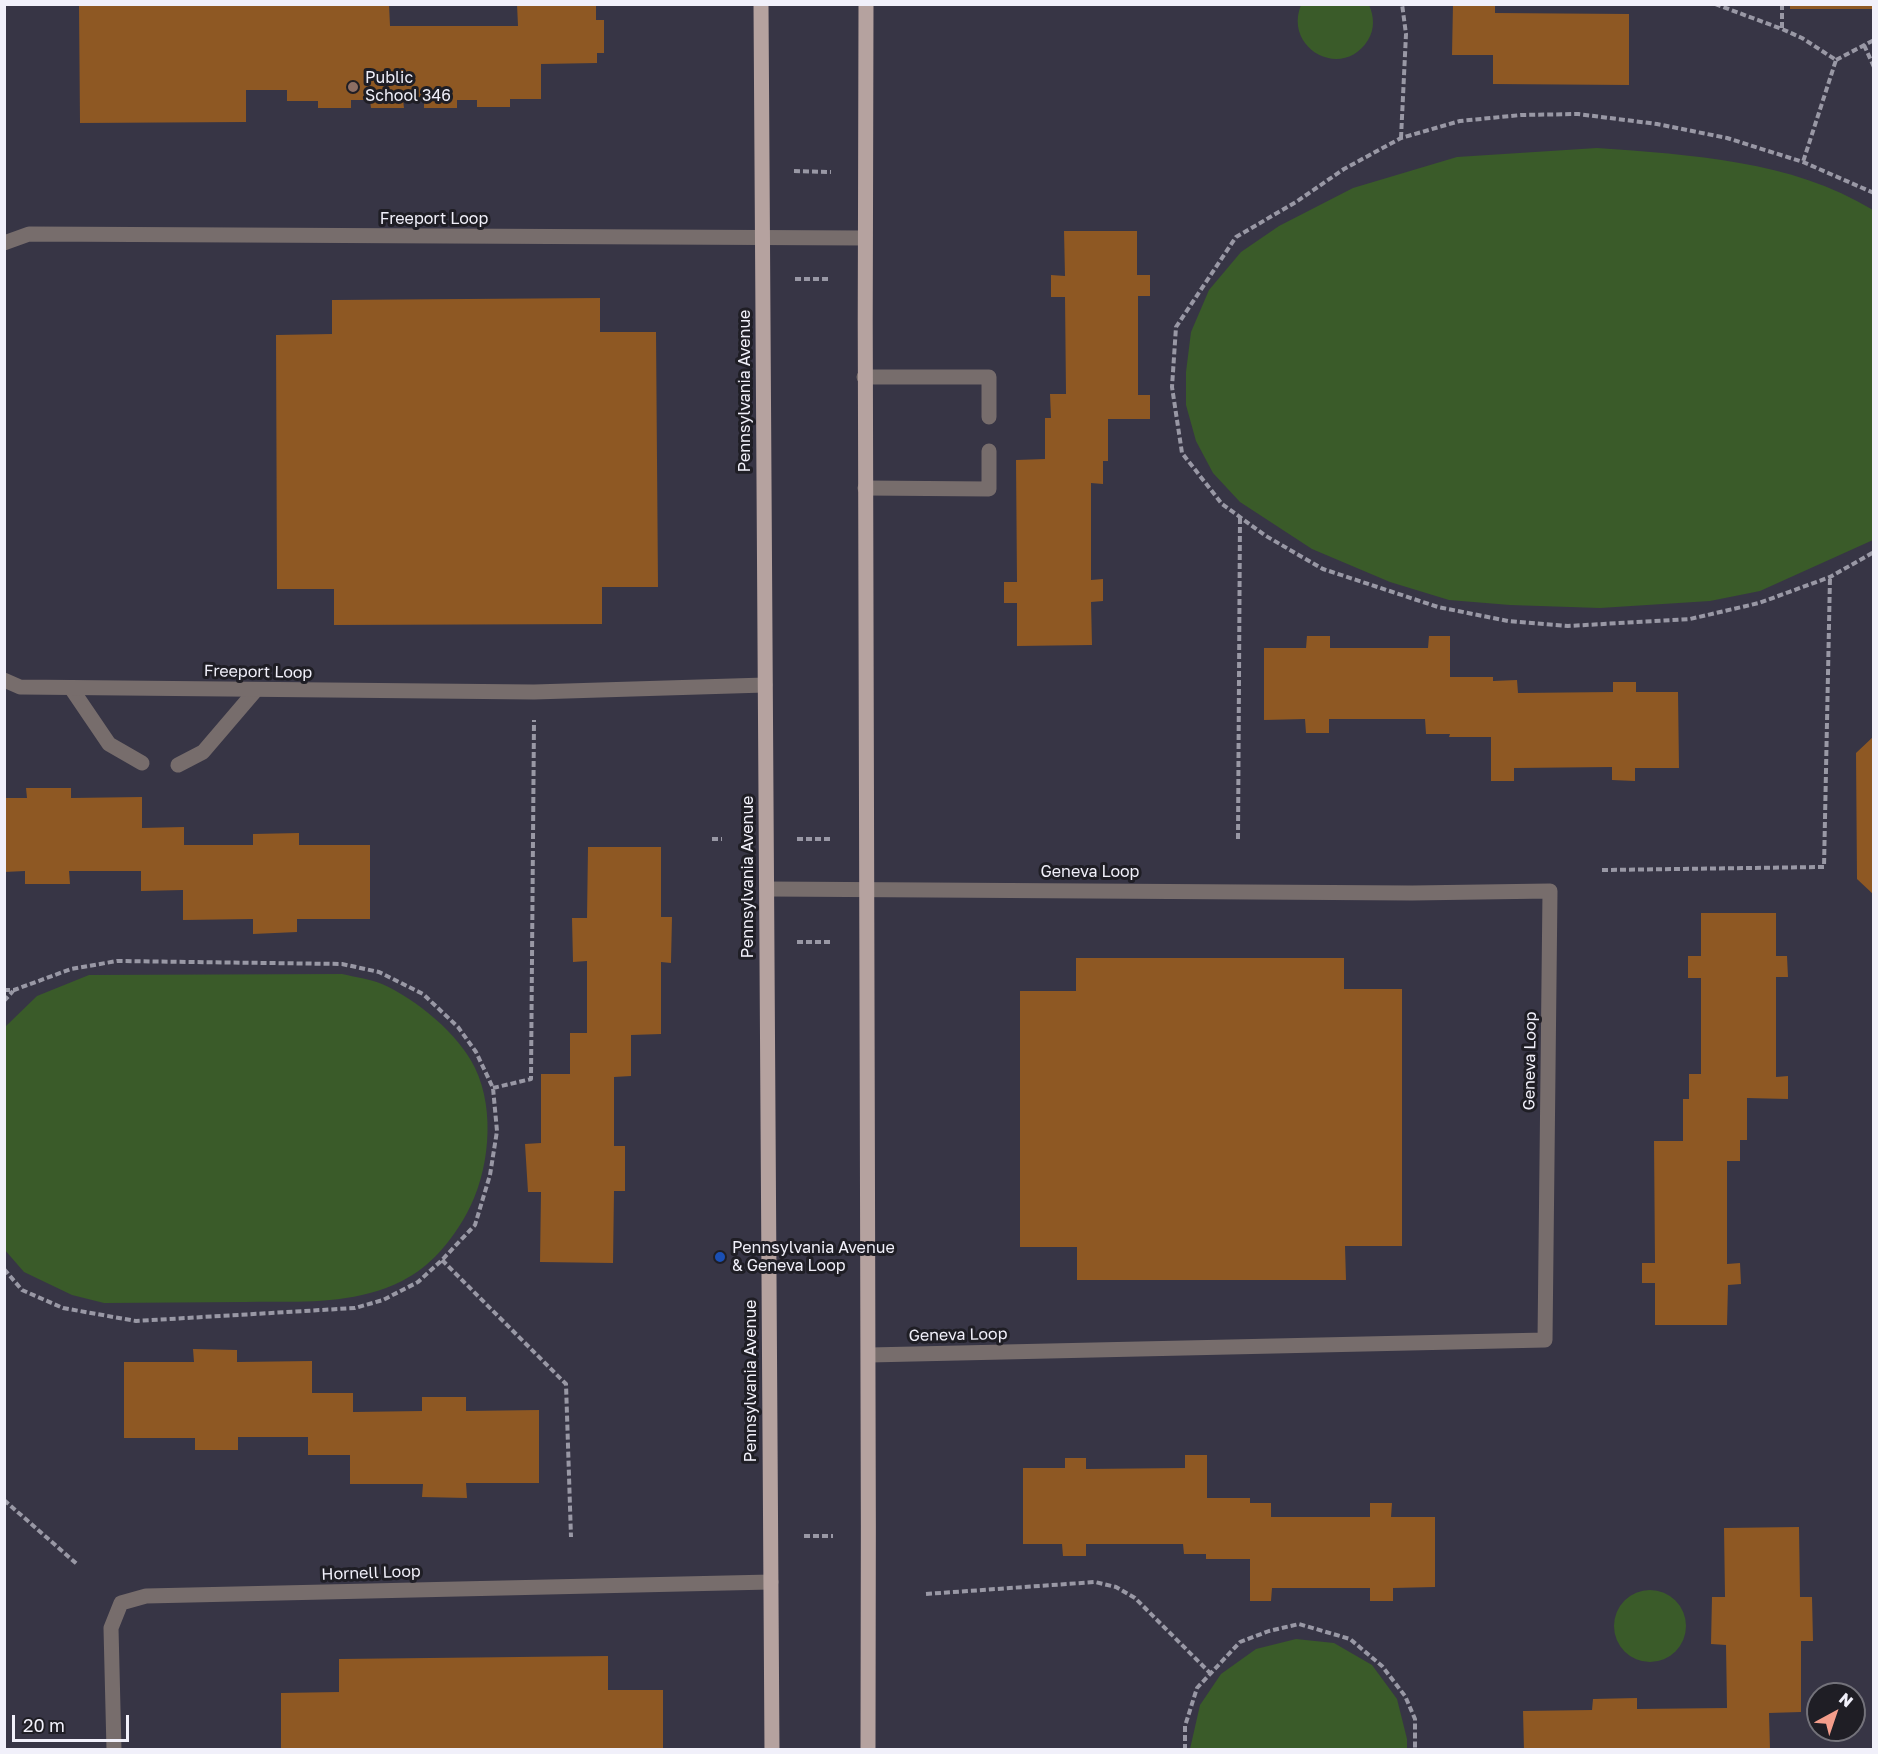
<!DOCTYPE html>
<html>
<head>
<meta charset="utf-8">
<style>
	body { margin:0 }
	#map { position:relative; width:1878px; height:1754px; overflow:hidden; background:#373545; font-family:"Golos Text",sans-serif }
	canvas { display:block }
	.frame { position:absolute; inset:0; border:6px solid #f1f0fa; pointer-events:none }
	.north { position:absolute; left:1806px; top:1682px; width:60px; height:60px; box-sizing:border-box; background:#1f1e25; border:2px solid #73727a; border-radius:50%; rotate:40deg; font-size:16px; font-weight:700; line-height:24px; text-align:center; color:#f1f0fa }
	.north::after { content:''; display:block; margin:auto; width:21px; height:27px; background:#f49d8b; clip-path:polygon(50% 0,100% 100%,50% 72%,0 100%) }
	.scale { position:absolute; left:12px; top:1715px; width:117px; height:27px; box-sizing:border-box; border:3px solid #f1f0fa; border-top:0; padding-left:8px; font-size:18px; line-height:21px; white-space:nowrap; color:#f1f0fa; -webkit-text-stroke:4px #1f1e25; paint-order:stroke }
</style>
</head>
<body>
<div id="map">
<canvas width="1878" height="1754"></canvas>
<div class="frame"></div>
<div class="north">N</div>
<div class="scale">20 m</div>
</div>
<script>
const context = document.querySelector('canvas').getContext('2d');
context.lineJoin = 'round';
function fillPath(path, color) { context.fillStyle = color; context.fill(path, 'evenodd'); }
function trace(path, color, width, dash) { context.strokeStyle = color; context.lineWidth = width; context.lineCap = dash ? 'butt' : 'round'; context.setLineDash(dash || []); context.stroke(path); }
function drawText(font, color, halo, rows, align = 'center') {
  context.font = font + ' "Golos Text",sans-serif'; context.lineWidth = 6; context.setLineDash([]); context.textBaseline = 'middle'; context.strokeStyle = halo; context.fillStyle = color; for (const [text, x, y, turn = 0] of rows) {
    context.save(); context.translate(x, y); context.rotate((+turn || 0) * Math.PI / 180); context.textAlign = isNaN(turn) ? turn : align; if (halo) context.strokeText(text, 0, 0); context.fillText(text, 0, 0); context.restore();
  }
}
const green = new Path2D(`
	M1301,5h68c5,11 6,24 -1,35 -25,41 -85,9 -67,-35z
	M1597,148c94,7 194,12 276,62v330l-113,51 -50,10 -110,7 -90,-3 -61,-5 -59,-18 -78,-33 -72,-47 -27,-29 -17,-32 -10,-36v-33l5,-40 18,-42 32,-38 38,-26 74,-38 104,-31z
	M342,974c13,3 28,5 40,10 34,15 77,50 93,84 21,43 14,105 -8,145 -16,29 -36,53 -65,68 -51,25 -102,20 -157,21 -47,0 -94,1 -141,1l-32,-8 -48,-23 -20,-23 1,-222 32,-31 52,-21z
	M1614 1626a36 36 0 1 1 72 0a36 36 0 1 1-72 0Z
	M1296,1639l38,4 38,22 25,34 10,40v10h-217l10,-44 21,-31 35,-25z`);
const building = new Path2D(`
	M79,4h310l1,22h128l-1,-22h79v16h8v33h-7v10l-56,1v35h-31v8h-33v-7h-20v8h-33v-8h-21l1,8h-33l-1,-8h-19v8h-33v-7h-31v-11h-41v32l-166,1z
	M1453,4h42v9l134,1v71l-136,-1v-29h-41z
	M1790,4h84v5h-84z
	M1064,231h73v44h13v21h-12v99h12v24h-42v42h-5v23l-12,-1v97l12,-1v22l-12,1 1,43 -75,1v-43h-13v-21h13l-1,-122 29,-1v-41h6l-1,-24h16l-1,-97h-14v-22l14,1z
	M600,298v34h56l2,255h-56v37l-268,1v-36h-57l-1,-254 56,-1v-34z
	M1307,636h23v12h98l1,-12h21v41h43v4l24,-1 1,13 95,-1v-10h23v10h42l1,76h-44v13l-23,-1v-13l-98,1v13h-23v-44h-42l1,-3h-24l-1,-15h-96v14h-23l-1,-14 -41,1v-72h42z
	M1874,736v159l-17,-16 -1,-126z
	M26,788h45v10l71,-1v31l42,-1v18h69v-11l46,-1v12h71v74h-73v13l-44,2v-15l-70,1v-30l-42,1v-20h-72l1,13h-45v-13l-21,1v-74h23z
	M588,847h73v70h11l-1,46 -10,-1v72l-30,1v41l-17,1v69h11v45h-11l-1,72 -73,-1 1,-70h-13l-3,-48 16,-1v-69h29v-41h17v-72l-14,1 -1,-44h15z
	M1701,913h75v43h11l1,21h-12v100l12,-1v23l-41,-1v42h-7v21h-13v103l13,-1 1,21 -13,1 -1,40h-72v-42h-13v-20h13l-1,-122h29v-42h6v-25h12v-96h-13v-22h13z
	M1076,958h268v31h58v257h-57l1,34h-269v-33h-57v-256h56z
	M193,1349l44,1v12l75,-1v32h41v19l69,-1v-14h44v14l73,-1v73h-73l1,15 -45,-1 1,-13h-73v-29h-42v-18h-70v13h-43v-12h-71v-76h70z
	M1185,1455h22v43h43v5h21v14h99v-14h22l-1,14h44v70l-42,1v13h-23v-13h-98l-1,13h-21v-42h-44v-5h-22l-1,-10h-97v12h-23l-1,-12h-39v-76h42v-10h21v11l99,-1z
	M1799,1527l1,70h12l1,44h-12v71l-32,1 1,37h-246l-1,-39 69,-1 1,-11 44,-1v11l90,-1 -1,-63 -15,-1 1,-47h13l-1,-69z
	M608,1656v34h55v60h-382v-57l58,-1v-33z`);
const path = new Path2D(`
	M1715,4l67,25 20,9 34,22 -33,102
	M1782,4v25
	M1864,45l10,22
	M1836,60l38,-20
	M1401,138l5,-104 -4,-30
	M794,171l37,1
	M1874,193l-71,-31 -76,-24 -70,-14 -79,-10 -57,1 -61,6 -59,17 -57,31 -48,33 -60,35 -60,90 -4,60 10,66 40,51 44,32 57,33 115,38 70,14 60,5 122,-7 69,-16 71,-26 44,-25
	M795,279h36
	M712,839h10
	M797,839h35
	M1238,839l2,-322
	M1602,870l222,-3 6,-290
	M797,942h36
	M4,990h10l57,-21 46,-8 225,3 37,8 44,22 35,33 18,25 17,36 4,43 -7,44 -15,50 -33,35 -24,22 -35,18 -28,8 -219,13 -73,-13 -41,-18 -18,-21
	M4,1001l9,-10
	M493,1088l38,-9 3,-359
	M442,1260l124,124 5,153
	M4,1500l74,65
	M804,1536h29
	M926,1594l169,-12 21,5 19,11 75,75
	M1185,1750v-24l12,-38 43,-46 29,-11 30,-7 51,15 32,27 23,30 10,23v31`);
const lane = new Path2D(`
	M864,377h125v40
	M865,488l124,1v-38
	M71,688l38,56 33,19
	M178,765l25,-13 53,-62`);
const street = new Path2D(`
	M4,243l25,-9 835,4
	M4,680l16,7 514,5 231,-7
	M767,889l645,4 138,-2 -5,449 -676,15
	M114,1750l-3,-122 10,-25 25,-7 625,-14`);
const primary = new Path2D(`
	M761,4l11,1746
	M866,4c-3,582 4,1164 2,1746`);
const markers = [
	[353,87,6,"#8d6e63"],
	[720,1257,6,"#1a4fb4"]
];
const poiNames = [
	["Public",365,78],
	["School 346",365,96],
	["Pennsylvania Avenue",732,1248],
	["& Geneva Loop",732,1266]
];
const streetNames = [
	["Freeport Loop",434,219],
	["Pennsylvania Avenue",745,391,-90],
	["Freeport Loop",258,672,1],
	["Geneva Loop",1090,872],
	["Pennsylvania Avenue",748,877,-90],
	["Geneva Loop",1530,1061,-89],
	["Geneva Loop",958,1335,-1],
	["Pennsylvania Avenue",751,1381,-90],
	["Hornell Loop",371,1573,-2]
];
fillPath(green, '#3a5b29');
fillPath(building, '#8e5823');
trace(path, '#9998a5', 4, [6, 3]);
trace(lane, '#776d6c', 15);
trace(street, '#776d6c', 15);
trace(primary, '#b5a29f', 15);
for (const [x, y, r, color] of markers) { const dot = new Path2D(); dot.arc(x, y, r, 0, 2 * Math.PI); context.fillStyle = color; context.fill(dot); trace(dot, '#1f1e25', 2); }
drawText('16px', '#f1f0fa', '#1f1e25', poiNames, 'left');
drawText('16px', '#f1f0fa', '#1f1e25', streetNames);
</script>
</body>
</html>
